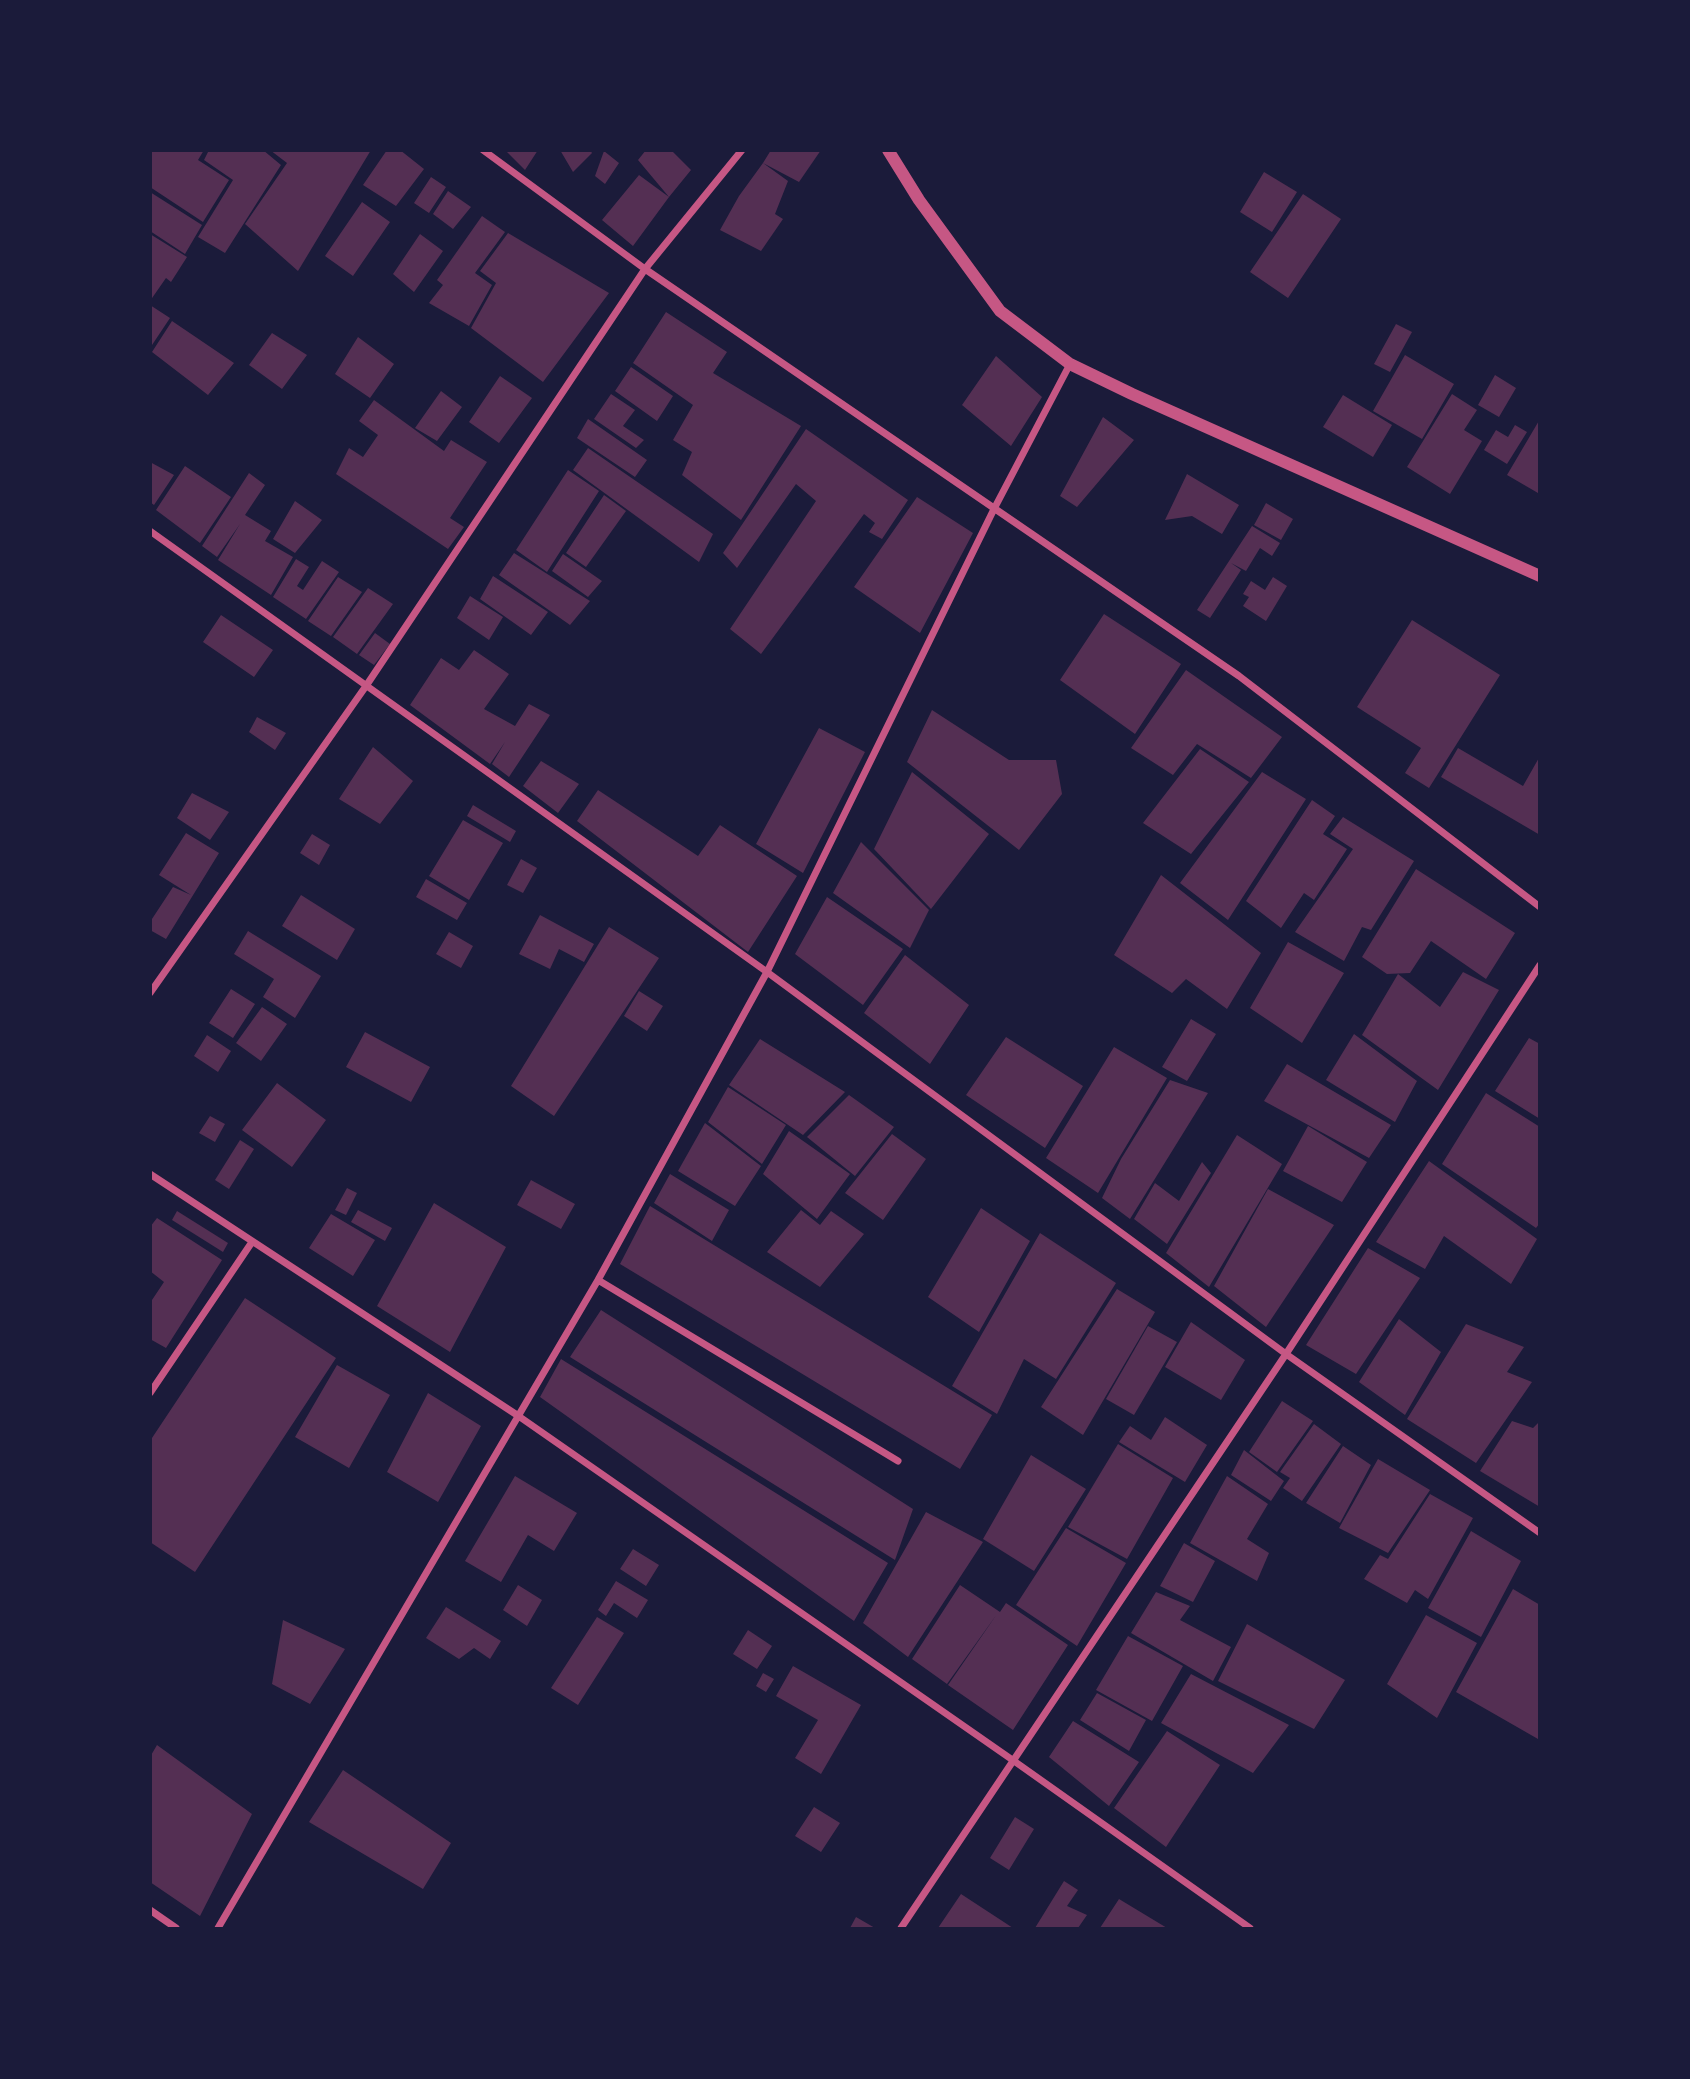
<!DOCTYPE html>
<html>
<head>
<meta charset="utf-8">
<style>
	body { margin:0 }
	#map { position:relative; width:1690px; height:2079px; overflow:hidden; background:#1b1b3a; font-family:Cabin,sans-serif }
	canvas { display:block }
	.frame { position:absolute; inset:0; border:152px solid #1b1b3a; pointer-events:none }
</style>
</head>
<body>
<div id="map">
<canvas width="1690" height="2079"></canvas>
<div class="frame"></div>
</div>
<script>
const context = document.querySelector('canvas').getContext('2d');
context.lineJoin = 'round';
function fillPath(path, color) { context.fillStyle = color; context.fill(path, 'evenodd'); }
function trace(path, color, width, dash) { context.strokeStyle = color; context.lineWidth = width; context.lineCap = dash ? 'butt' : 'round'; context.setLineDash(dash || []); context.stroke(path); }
const building = new Path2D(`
	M150,150h54l-6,10 31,20 -26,42 -53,-35z
	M209,150h54l18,15 -56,88 -27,-16 35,-57 -29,-20z
	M270,150h101l-73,121 -53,-47 42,-61z
	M387,150h13l24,19 -28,37 -33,-21z
	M505,150h33l-13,20z
	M560,150h30l2,3 -19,19z
	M646,150h25l20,20 -22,27 -31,-37z
	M771,150h50l-22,32 -36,-19z
	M604,151l15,12 -14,21 -10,-8z
	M763,163l25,18 -13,33 8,5 -22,32 -41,-21 19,-34z
	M1264,172l33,20 -25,40 -32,-20z
	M639,175l30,22 -36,49 -31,-26z
	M431,177l15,10 -17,26 -15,-10z
	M448,191l23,16 -18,22 -20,-15z
	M150,192l52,33 -17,29 -35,-23z
	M1303,194l38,25 -53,79 -38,-26z
	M362,202l28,20 -37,54 -28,-20z
	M482,216l23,16 -30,41 17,12 -23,41 -40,-23 14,-18 -6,-5z
	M508,233l101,60 -66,89 -72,-54 25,-45 -16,-12z
	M150,234l37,23 -16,25 -5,-4 -16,23z
	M420,234l23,17 -29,41 -21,-18z
	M150,305l20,13 -20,30z
	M666,312l61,40 -14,21 88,53 -60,94 -59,-45 10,-23 -19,-12 20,-35 -60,-42z
	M172,321l62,42 -26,32 -56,-43z
	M1396,324l16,8 -22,40 -16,-8z
	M272,333l35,22 -25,34 -33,-24z
	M358,337l36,27 -24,34 -35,-24z
	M1405,355l49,29 -32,55 -49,-28z
	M996,356l46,41 -31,49 -49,-41z
	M631,367l42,29 -16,25 -42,-30z
	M1495,375l21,13 -17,29 -21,-12z
	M500,376l32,22 -33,45 -30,-21z
	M441,391l21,16 -25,34 -22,-13z
	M611,394l24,16 -12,16 21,14 -8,8 -42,-29z
	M1452,394l25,16 -13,20 18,11 -32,53 -43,-27z
	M1343,395l49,30 -19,32 -50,-30z
	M374,400l70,51 7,-11 36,22 -37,56 14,9 -16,22 -112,-75 13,-26 14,9 15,-22 -19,-14z
	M1103,417l31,23 -57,67 -17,-11z
	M588,419l59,41 -12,17 -58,-39z
	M1540,419v72l-2,2 -31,-18z
	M1515,425l12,7 -20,32 -23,-14 12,-20 12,7z
	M806,429l102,71 -26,39 -13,-7 6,-9 -11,-9 -103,140 -31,-25 86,-128 -20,-17 -59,84 -14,-15z
	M588,448l125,86 -14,28 -126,-92z
	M150,462l24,13 -20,30 -4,-3z
	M185,466l46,31 -31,46 -44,-33z
	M568,470l31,21 -52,81 -31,-22z
	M249,473l16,12 -20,30 26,16 -6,10 28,16 -22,38 -53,-35 22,-36 -23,33 -15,-11z
	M1187,474l52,31 -17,29 -30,-18 -27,4z
	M604,495l22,16 -40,56 -20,-14z
	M917,497l56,36 -53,100 -66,-46z
	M295,501l27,19 -27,33 -22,-14z
	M1266,503l27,16 -12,21 -27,-15z
	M1252,526l28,17 -8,13 -12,-8 -14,23 -15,-8 10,7 -31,48 -13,-8z
	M514,553l76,48 -20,24 -71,-50z
	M563,554l39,27 -14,16 -36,-26z
	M296,559l13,8 -12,19 6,4 19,-29 17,11 -33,47 -33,-22z
	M493,576l55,36 -17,23 -51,-36z
	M338,577l24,15 -31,44 -23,-15z
	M1273,577l14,9 -21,35 -23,-15 6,-9 -6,-3 8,-13 14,9z
	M368,588l25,16 -36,50 -24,-17z
	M470,596l33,21 -14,23 -32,-22z
	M1104,614l77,50 -46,70 -75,-54z
	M221,615l52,35 -19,27 -51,-35z
	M1412,620l88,55 -71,113 -24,-15 16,-25 -64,-41z
	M375,633l15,11 -16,21 -15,-10z
	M474,650l35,24 -25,35 31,17 14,-22 21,11 -41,62 -17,-13 13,-22 -15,22 -80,-59 31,-47 18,12z
	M1186,670l96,67 -31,41 -54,-34 -24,31 -42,-27z
	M932,710l77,50h47l6,34 -43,56 -112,-88z
	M257,717l29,16 -11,17 -26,-18z
	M819,728l46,24 -62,121 -47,-29z
	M373,747l40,34 -33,43 -41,-25z
	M1458,748l65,38 17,-30v79l-99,-58z
	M1200,749l49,33 -58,72 -48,-31z
	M541,761l38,23 -21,29 -35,-27z
	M912,772l77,62 -58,75 -57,-60z
	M1262,772l44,27 -78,121 -48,-37z
	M598,790l100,66 22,-31 77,51 -49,76 -171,-131z
	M192,793l37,19 -19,28 -33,-22z
	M1312,800l23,16 -12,18 24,15 -33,51 -10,-7 -23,35 -35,-27z
	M473,805l43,26 -6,11 -43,-26z
	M1343,817l71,44 -43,69 -9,-3 -18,34 -49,-29 58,-83 -23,-15z
	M463,820l40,23 -34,57 -40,-24z
	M186,833l33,20 -53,86 -16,-9v-8l23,-35 18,8 -32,-20z
	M312,834l18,11 -11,20 -19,-12z
	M861,842l68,68 -19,38 -77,-55z
	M521,859l16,9 -14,25 -16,-8z
	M1416,869l99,64 -29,46 -55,-38 -21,32 -23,1 -25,-17z
	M1161,875l100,78 -34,56 -41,-30 -14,14 -58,-38z
	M426,879l41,24 -10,17 -41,-23z
	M301,895l54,34 -18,31 -55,-34z
	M827,897l76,52 -40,56 -68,-51z
	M540,915l54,29 -10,18 -25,-13 -9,20 -31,-15z
	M609,927l50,31 -105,158 -43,-30z
	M248,931l73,45 -26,42 -32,-21 11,-18 -40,-25z
	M449,932l24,14 -12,22 -25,-14z
	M1288,942l56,31 -42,70 -52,-35z
	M905,955l64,50 -39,59 -66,-51z
	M1463,972l36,18 -61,100 -76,-55 36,-61 42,33z
	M231,989l24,15 -22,34 -24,-15z
	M639,991l24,15 -16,25 -23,-15z
	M262,1007l25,17 -26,37 -25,-18z
	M1191,1019l25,15 -29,47 -25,-14z
	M365,1032l65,35 -19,35 -65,-35z
	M1354,1034l63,47 -22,41 -69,-42z
	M207,1035l24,16 -13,21 -24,-16z
	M1006,1037l77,49 -38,62 -79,-53z
	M1529,1038l11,6v75l-45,-28z
	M760,1039l85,53 -42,43 -74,-50z
	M1114,1047l53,31 -69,115 -52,-35z
	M1287,1064l104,61 -22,33 -105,-57z
	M1170,1080l38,13 -78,126 -28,-21 19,-39z
	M277,1083l49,37 -34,47 -50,-37z
	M728,1087l58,38 -24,39 -54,-42z
	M1486,1093l54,34v96l-4,5 -94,-64z
	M849,1095l45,32 -39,49 -48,-39z
	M210,1116l15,8 -10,18 -16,-9z
	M705,1123l56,43 -26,40 -57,-35z
	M1308,1126l59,36 -25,40 -59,-31z
	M789,1131l61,43 -33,45 -54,-45z
	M892,1134l34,25 -43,61 -38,-27z
	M1237,1135l45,29 -73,123 -43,-34z
	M240,1140l14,9 -25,40 -14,-9z
	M1429,1161l108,78 -26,45 -67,-48 -19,33 -49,-27z
	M1202,1162l9,11 -44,71 -33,-25 21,-36 24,18z
	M670,1174l59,36 -17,31 -58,-38z
	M531,1180l44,24 -14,25 -44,-24z
	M347,1188l10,5 -11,22 -11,-5z
	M1268,1189l66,36 -68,102 -52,-41z
	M434,1203l72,44 -56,105 -73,-46z
	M650,1206l342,209 -32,54 -340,-205z
	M981,1208l49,33 -51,91 -51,-35z
	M358,1210l34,18 -7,13 -34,-19z
	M801,1210l19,15 11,-14 33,23 -44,53 -53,-35z
	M177,1211l51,32 -5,9 -51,-32z
	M331,1214l44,26 -22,36 -44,-28z
	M157,1218l65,42 -56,88 -16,-9v-36l14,-21 -14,-11v-44z
	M1040,1233l76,50 -60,96 -32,-20 -27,55 -45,-28z
	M1368,1248l52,30 -64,96 -50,-29z
	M1117,1289l38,23 -72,123 -42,-28z
	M245,1298l91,60 -141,214 -45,-30v-101z
	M601,1310l312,199 -18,51 -325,-203z
	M1399,1319l42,33 -36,63 -46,-33z
	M1191,1322l54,38 -24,40 -56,-33z
	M1466,1324l58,23 -17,25 25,10 -56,81 -69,-44z
	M1148,1326l29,16 -43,73 -28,-16z
	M561,1359l327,204 -34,58 -314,-224z
	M337,1365l53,30 -41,73 -54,-31z
	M428,1393l53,33 -43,76 -51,-30z
	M1282,1401l31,20 -36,51 -28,-20z
	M1165,1417l42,28 -22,37 -66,-40 11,-16 21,14z
	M1512,1421l21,7 7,-7v86l-60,-36z
	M1314,1424l27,20 -39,57 -19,-13 7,-10 -10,-6z
	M1118,1444l55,34 -46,81 -59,-32z
	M1343,1446l28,19 -31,58 -34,-20z
	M1244,1450l40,31 -13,20 -40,-26z
	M1031,1455l55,34 -52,82 -51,-32z
	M1378,1459l52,31 -42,63 -49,-25z
	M515,1476l62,37 -23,38 -26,-16 -27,47 -36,-21z
	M1227,1476l41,28 -21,35 22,14 -12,28 -67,-38z
	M1430,1494l43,24 -45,81 -13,-9 -8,13 -43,-24 16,-24 8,4z
	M926,1512l57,30 -75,115 -45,-34z
	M1066,1528l60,35 -49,83 -61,-41z
	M1471,1531l50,30 -40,76 -53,-29z
	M1184,1543l31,18 -22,41 -33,-16z
	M633,1549l26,16 -13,21 -26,-17z
	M616,1581l32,19 -11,18 -23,-15 -8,13 -8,-6z
	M518,1585l24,15 -15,26 -24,-16z
	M960,1585l40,27 6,-9 62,42 -55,85 -65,-45 49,-71 -50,70 -35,-25z
	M1513,1589l27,16 -2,134 -82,-47z
	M1156,1592l34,14 -10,14 51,27 -18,34 -82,-48z
	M446,1607l55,34 -11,18 -16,-11 -15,11 -33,-21z
	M1426,1615l51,28 -40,75 -50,-34z
	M597,1617l27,16 -46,72 -27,-17z
	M283,1620l62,29 -35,55 -38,-20z
	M1247,1624l98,56 -31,49 -96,-48z
	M748,1630l24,16 -15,23 -24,-15z
	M1128,1636l55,30 -31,55 -56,-31z
	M793,1666l68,39 -40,69 -26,-16 23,-38 -42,-24z
	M763,1673l11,6 -8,13 -10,-6z
	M1191,1674l98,51 -36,48 -92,-50z
	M1097,1693l49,27 -17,31 -49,-31z
	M1073,1721l66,41 -30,44 -60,-49z
	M1167,1731l53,34 -54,82 -52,-39z
	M157,1745l95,69 -52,102 -50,-34v-125z
	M343,1770l108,73 -28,46 -114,-67z
	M814,1807l26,16 -19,29 -26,-16z
	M1015,1817l19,12 -25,41 -19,-12z
	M1064,1881l14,9 -11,16 20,9 -9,13h-43z
	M961,1894l52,34h-75z
	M1119,1899l48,29h-67z
	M856,1917l19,11h-25z`);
const minor = new Path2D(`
	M483,150l162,119 594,407 301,231
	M150,531l617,441 519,382 254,179
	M150,993l216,-307 279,-417 97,-119
	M150,1174l367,241 497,346 236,167
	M598,1280l300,181
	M150,1393l102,-151
	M150,1910l26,18
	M218,1928l380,-648 169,-308 227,-463 76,-145
	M901,1928l385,-574 254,-389`);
const tertiary = new Path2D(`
	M888,150l31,50 81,111 70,53 62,30 408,182`);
fillPath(building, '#542f53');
trace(minor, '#c65784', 7);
trace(tertiary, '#c65784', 12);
</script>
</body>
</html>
